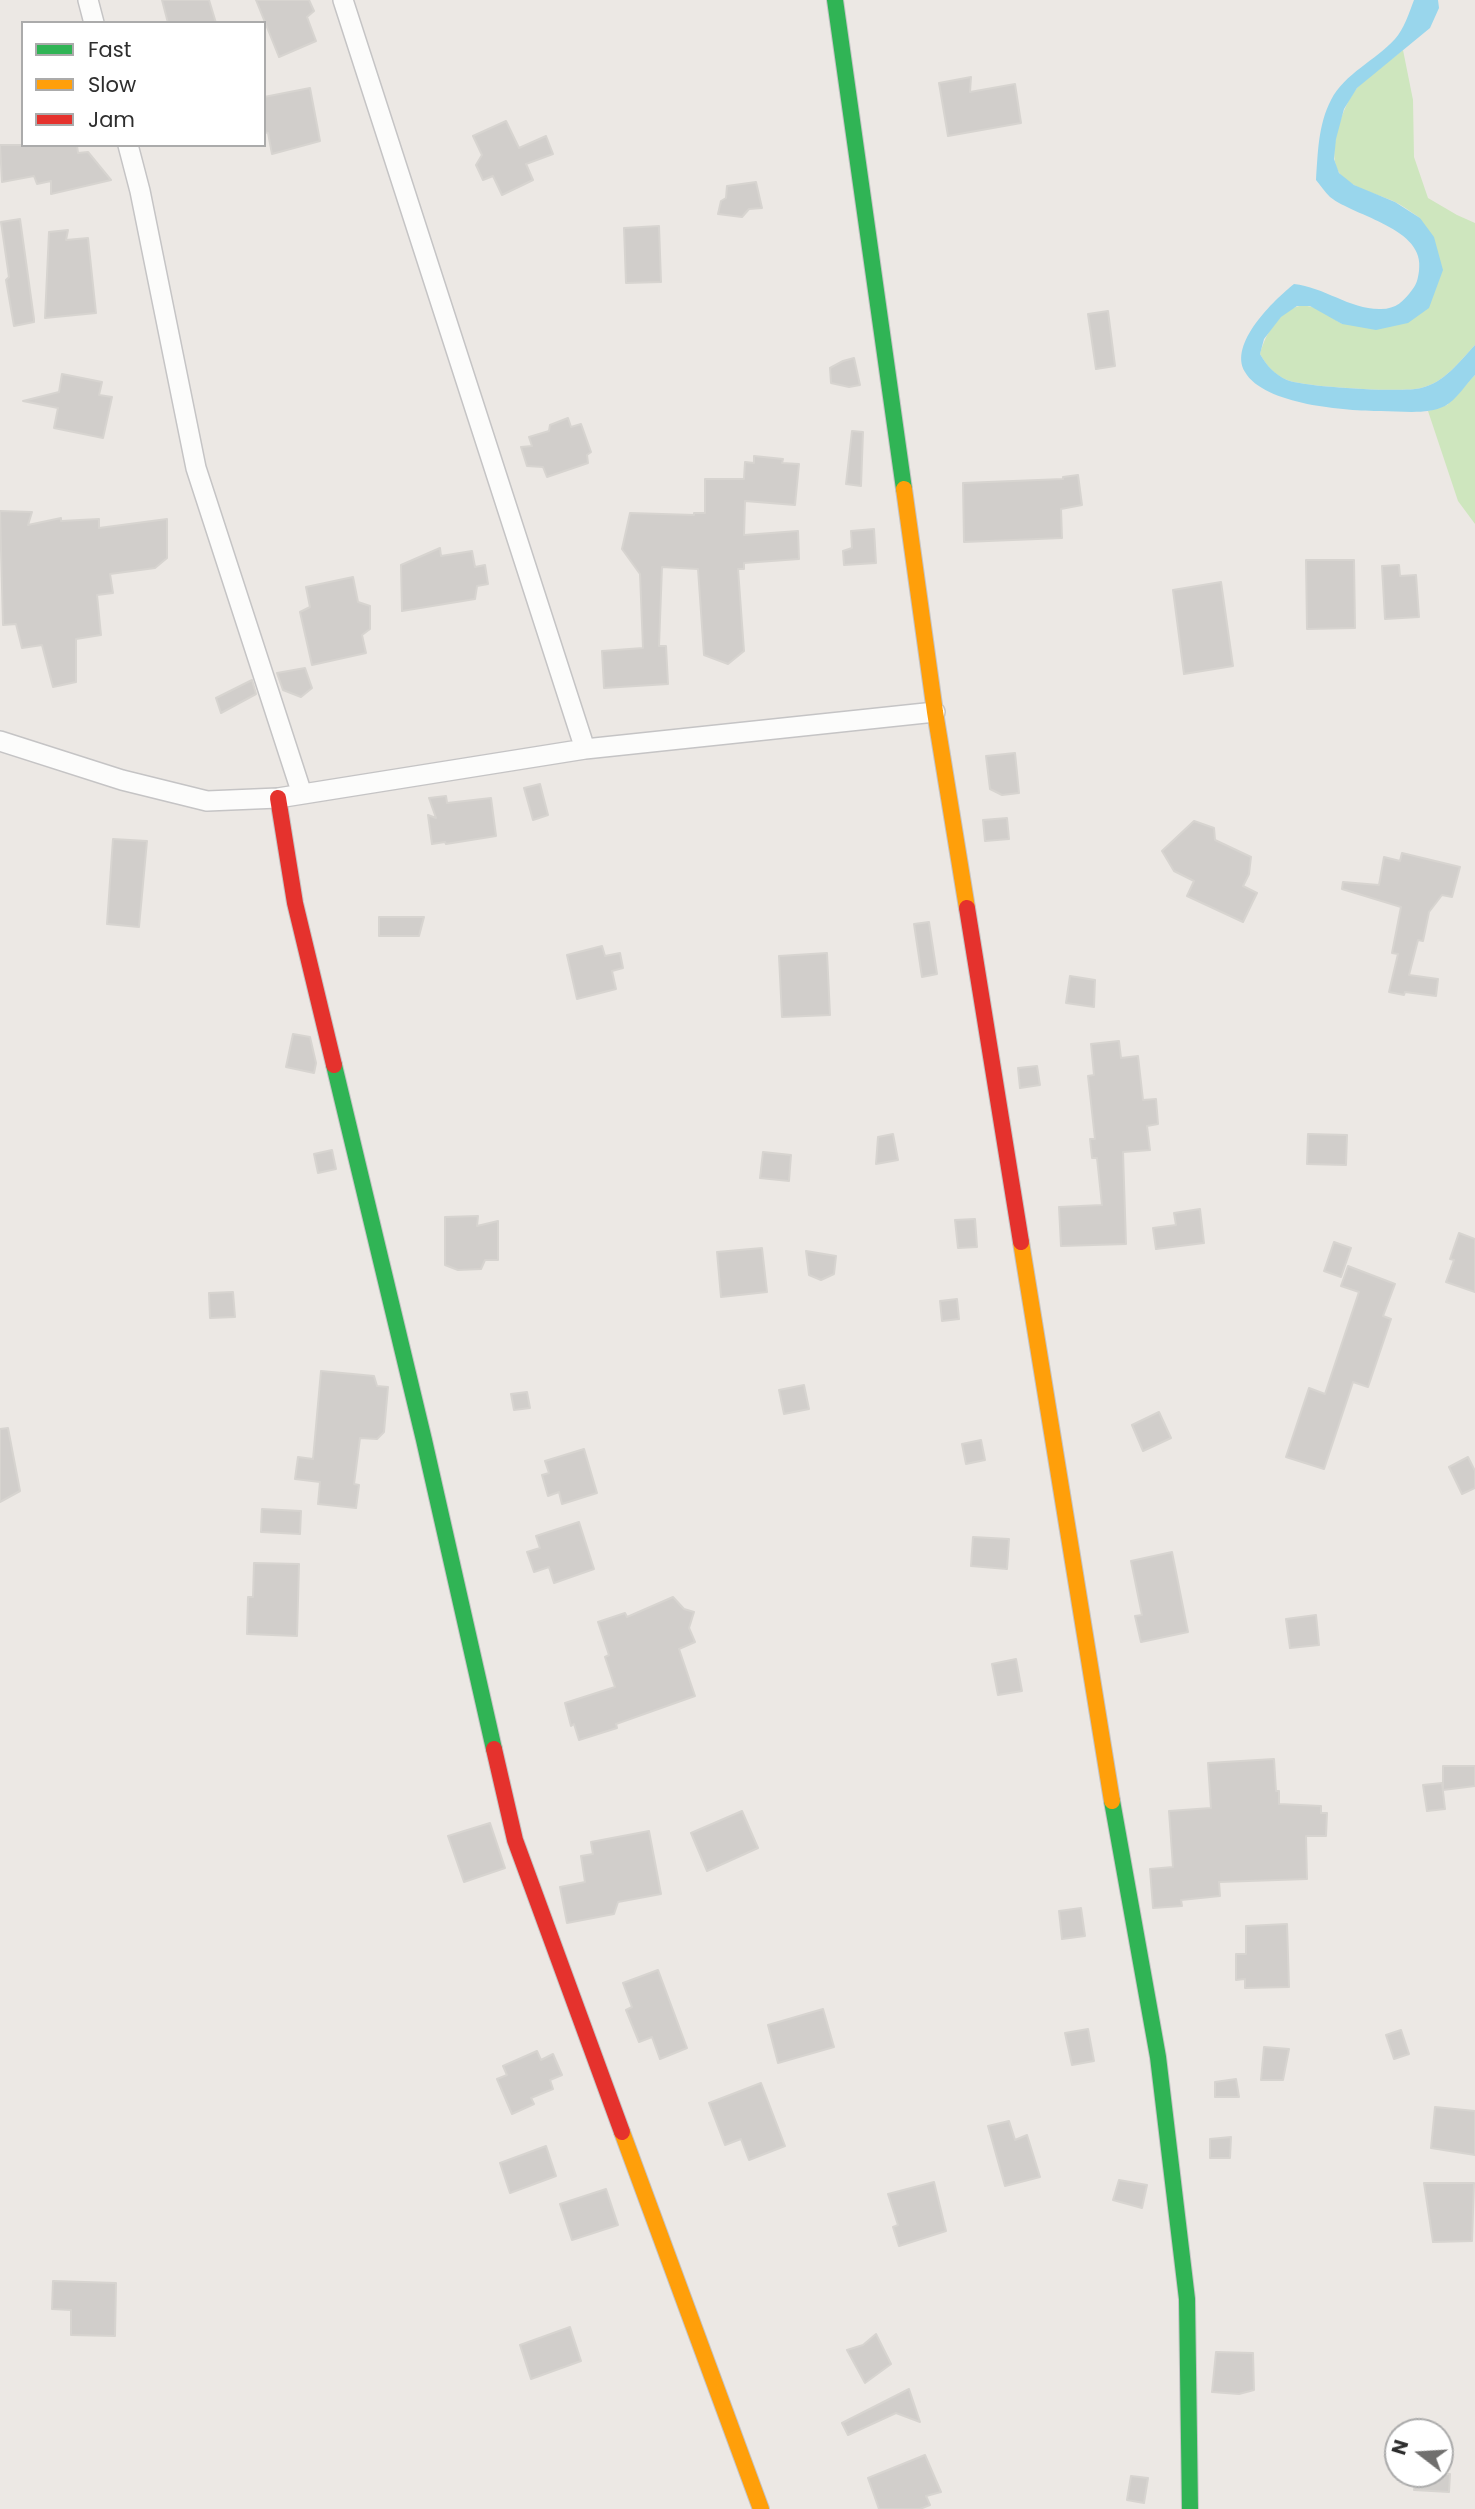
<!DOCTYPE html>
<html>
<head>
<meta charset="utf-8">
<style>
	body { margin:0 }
	#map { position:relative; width:1475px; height:2509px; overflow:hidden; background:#ece8e4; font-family:Poppins,sans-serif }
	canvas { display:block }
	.legend { position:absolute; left:21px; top:21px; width:245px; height:126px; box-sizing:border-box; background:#fff; border:2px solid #ababab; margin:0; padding:9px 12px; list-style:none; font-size:21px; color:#2e2e2e }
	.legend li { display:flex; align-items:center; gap:14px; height:35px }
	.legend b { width:35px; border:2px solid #ababab }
	.north { position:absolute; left:1384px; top:2418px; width:70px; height:70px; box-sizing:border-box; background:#fff; border:2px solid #ababab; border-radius:50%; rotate:287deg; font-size:19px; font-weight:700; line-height:28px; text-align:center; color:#2e2e2e }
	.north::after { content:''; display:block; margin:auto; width:24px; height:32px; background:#706f6e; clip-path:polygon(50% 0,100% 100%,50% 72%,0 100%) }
</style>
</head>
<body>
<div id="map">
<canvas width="1475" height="2509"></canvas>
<ul class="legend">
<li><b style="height:9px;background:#30b455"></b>Fast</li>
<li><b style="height:9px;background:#ff9f0a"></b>Slow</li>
<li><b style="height:9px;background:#e5322d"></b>Jam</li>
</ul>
<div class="north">N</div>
</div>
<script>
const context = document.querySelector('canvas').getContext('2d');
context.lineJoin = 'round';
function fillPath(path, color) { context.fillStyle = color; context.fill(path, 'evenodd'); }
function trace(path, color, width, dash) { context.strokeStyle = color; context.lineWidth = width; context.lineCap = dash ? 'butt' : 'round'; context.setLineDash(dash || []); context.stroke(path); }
const green = new Path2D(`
	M1403,50l10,50 1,57 14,41 29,17 18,8v122c-15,16 -31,38 -54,43 -19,5 -117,-1 -134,-8 -14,-6 -20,-14 -27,-26 5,-20 23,-51 47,-48 12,1 25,12 35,18l87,-17 -9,-89c-9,-6 -18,-13 -27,-17 -18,-8 -40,-12 -53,-27 -15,-19 3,-70 17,-86 13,-14 31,-26 46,-38z
	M1475,375v149l-17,-23 -30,-90 19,-6z`);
const water = new Path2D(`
	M1414,0h24l1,8 -9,20 -73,60 -13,21 -8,30 -2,20 5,14 15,12 41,17 25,16 14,19 9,33 -14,38 -21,15 -32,7 -34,-6 -32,-18h-13l-16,11 -17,22 -4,15c7,12 14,20 27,26 17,7 115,13 134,8 23,-5 39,-27 54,-43v30c-9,9 -19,25 -30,31 -18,9 -44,5 -64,5 -34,0 -117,-6 -136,-39 -17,-28 29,-72 49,-88 30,3 57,26 87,25 15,0 23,-8 31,-19 5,-6 6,-12 7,-19 7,-43 -64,-54 -89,-74 -5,-5 -10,-12 -14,-17 2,-27 2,-55 15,-80 14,-27 44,-39 64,-61 9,-10 14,-26 19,-39z`);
const building = new Path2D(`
	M162,0h47l7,23h-48z
	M256,0h53l5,11 -7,6 9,24 -37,16z
	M971,77l-1,15 45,-8 6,39 -73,13 -9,-53z
	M310,88l10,53 -48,13 -4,-21 -4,-1v-35z
	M506,121l13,27 27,-12 7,18 -27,10 7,16 -31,15 -9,-19 -10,4 -7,-15 6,-10 -9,-19z
	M0,145h77l1,8 10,-1 23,28 -60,14v-13l-14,3 -3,-8 -32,6z
	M756,182l6,26 -13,1 -7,8 -24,-3 3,-13 5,-3 1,-12z
	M20,219l14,100v3l-20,4 -8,-46 3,-3 -8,-55z
	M659,226l2,56 -35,1 -2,-55z
	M68,230l-2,10 22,-2 8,75 -51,5 4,-86z
	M1108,311l7,55 -19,3 -8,-55z
	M854,358l6,27 -11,2 -18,-4 -1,-15 13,-7z
	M62,374l40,8 -3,13 13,2 -9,41 -49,-10 4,-20 -35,-7 36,-9z
	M568,418l3,9 10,-3 10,28 -4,3 1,8 -41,14 -4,-10 -16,-1 -6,-19 11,-1 -3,-9 20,-6 1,-6z
	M852,431l11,1 -2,54 -15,-2z
	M754,456l29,3 -1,4 17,1 -4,41 -50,-4 -1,34 54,-4 1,28 -55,4v6h-6l6,82 -16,13 -24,-9 -6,-86 -36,-2 -3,79h7l2,38 -64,4 -2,-37 41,-3 -3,-74 -18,-25 8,-36 64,2v-2h11v-34h39l1,-17 9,1z
	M1078,475l4,30 -21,4 1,29 -98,4 -1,-59 100,-4v-2z
	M0,511l32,1 -4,13 33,-7v3l38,-2v9l68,-9v39l-12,10 -45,6 3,19 -16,2 4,40 -25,4v43l-23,5 -11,-42 -20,3 -6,-24 -13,1z
	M874,529l2,34 -32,2 -1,-14 9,-3 -1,-17z
	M440,548l1,8 31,-5 3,16 10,-2 3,19 -11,2 -2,13 -73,12 -1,-46z
	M1306,560h48l1,68 -48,1z
	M1399,565l1,11 16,-1 3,42 -34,2 -3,-53z
	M353,577l5,25 12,4v23l-8,6 4,18 -54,12 -12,-53 10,-5 -4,-20z
	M1221,582l12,84 -49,8 -11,-84z
	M305,668l7,20 -11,9 -18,-7 -6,-17z
	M252,680l4,14 -35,19 -5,-15z
	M1015,753l4,40 -17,2 -12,-6 -4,-33z
	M540,784l8,31 -15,5 -9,-32z
	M446,796l1,7 44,-5 5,38 -50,8 -1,-2 -13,2 -4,-29 8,3 -7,-20z
	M1007,818l2,21 -24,2 -2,-21z
	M1194,821l20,7 1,12 36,17 -2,17 -6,12 14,7 -14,29 -56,-26 7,-15 -20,-10 -12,-20z
	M113,839l34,2 -8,86 -32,-3z
	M1402,853l58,14 -8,30 -10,-2 -13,17 -6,29 -5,-1 -9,35 29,4 -2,17 -31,-4 -1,3 -15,-3 9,-38 -6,-1 9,-46 -59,-18 1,-7 36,3 5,-28 16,4z
	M379,917h45l-5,19h-40z
	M929,922l8,52 -15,3 -8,-53z
	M602,946l3,10 15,-3 3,15 -11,3 4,18 -39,10 -10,-44z
	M827,953l3,62 -48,2 -3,-61z
	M1070,976l25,4 -1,27 -28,-4z
	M293,1034l17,3 6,26 -2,10 -28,-6z
	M1119,1041l2,17 17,-2 5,44 13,-1 2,25 -11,2 3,24 -27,2 3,92 -65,2 -2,-39 43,-2 -5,-47h-5l-2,-19h5l-7,-63 6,-1 -3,-31z
	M1037,1066l3,19 -20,3 -2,-20z
	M893,1134l5,26 -22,4 2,-27z
	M1308,1134l39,1 -1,30 -39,-1z
	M332,1150l4,19 -18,4 -4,-19z
	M763,1152l28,3 -2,26 -29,-3z
	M1200,1209l4,34 -48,6 -3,-21 23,-3 -2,-12z
	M478,1216l-1,10 21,-5v39h-13l-4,9 -23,1 -13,-5v-48z
	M975,1219l2,28 -19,1 -3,-28z
	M1459,1233l16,6v53l-29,-10 8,-22 -4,-1z
	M1334,1242l17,6 -10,29 -17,-6z
	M762,1248l5,44 -46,5 -4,-45z
	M806,1251l30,5 -2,18 -13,6 -12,-5z
	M1348,1266l47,18 -12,32 8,3 -23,68 -15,-5 -29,87 -38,-12 23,-69 16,6 34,-102 -18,-6z
	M233,1292l2,25 -25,1 -1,-25z
	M957,1299l2,20 -17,2 -2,-20z
	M321,1371l53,5 3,10 11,1 -4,45 -7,7 -17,-1 -6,46 5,1 -3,23 -38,-4 2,-22 -25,-3 3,-22 15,2z
	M804,1385l5,24 -25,5 -5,-24z
	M527,1392l3,16 -16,2 -3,-16z
	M1159,1412l12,26 -28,13 -11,-26z
	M8,1428l12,63 -20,11v-73z
	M981,1440l4,20 -19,4 -4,-20z
	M584,1449l13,44 -35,11 -3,-12 -11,4 -6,-21 7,-2 -4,-12z
	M1468,1457l7,14v17l-13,6 -13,-27z
	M262,1509l39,2 -1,23 -39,-2z
	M579,1522l15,47 -40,14 -5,-16 -15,5 -7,-20 13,-4 -4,-12z
	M973,1537l36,2 -2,30 -36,-3z
	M1172,1552l16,80 -47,10 -6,-26 7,-1 -11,-54z
	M254,1563l45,1 -2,72 -50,-2 1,-37h5z
	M673,1597l11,12 10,3 -5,16 6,14 -16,7 16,47 -79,28 1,4 -38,12 -5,-16 -3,2 -6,-23 50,-16 -10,-30 4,-2 -11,-33 27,-9 2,4z
	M1316,1615l3,30 -29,3 -4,-29z
	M1016,1659l6,32 -24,4 -6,-31z
	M1274,1759l2,32h3v13l42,2v7h6l-1,23h-20l1,43 -88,3 1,14 -39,4 1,6 -29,2 -3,-39 23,-2 -4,-56 42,-3 -3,-45z
	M1443,1766h32v20l-32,4z
	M1442,1783l3,26 -18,2 -4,-26z
	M742,1811l16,37 -51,23 -16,-38z
	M490,1823l15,45 -41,14 -16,-46z
	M649,1831l12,63 -43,8 -4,12 -47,9 -7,-36 25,-5 -4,-26 12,-2 -2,-12z
	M1081,1908l4,28 -23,3 -3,-28z
	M1287,1924l2,63 -44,1v-9l-9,1v-26h10v-28z
	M658,1970l29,78 -27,11 -8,-22 -13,5 -13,-32 6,-3 -9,-24z
	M823,2009l11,38 -56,16 -10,-38z
	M1088,2029l6,32 -22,4 -7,-32z
	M1401,2030l8,24 -15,5 -8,-24z
	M1264,2047l25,2 -6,31h-22z
	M537,2051l4,9 12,-6 9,21 -12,5 3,9 -22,9 3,6 -22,10 -15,-35 10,-4 -4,-9z
	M1236,2079l3,18h-24v-15z
	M761,2083l24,63 -36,14 -8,-21 -16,6 -16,-42z
	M1435,2107l40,4v44l-44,-7z
	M1009,2121l6,19 12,-5 13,42 -35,9 -17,-60z
	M1231,2137l-1,21h-20v-19z
	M546,2146l10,30 -46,17 -10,-30z
	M1119,2180l28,5 -5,23 -29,-8z
	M934,2182l12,49 -47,15 -6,-19 5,-2 -10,-31z
	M1424,2183h50l-2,58 -39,1z
	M606,2189l12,36 -46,15 -12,-36z
	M53,2281l63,2 -1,53 -44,-1v-25l-19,-1z
	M570,2327l11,34 -50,18 -11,-34z
	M876,2334l15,30 -26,19 -18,-33 16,-5z
	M1216,2352l37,1 1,37 -15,4 -27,-2z
	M909,2389l11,33 -24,-9 -48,22 -6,-12z
	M925,2455l16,37 -15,4 4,9 -10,4h-41l-11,-31z
	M1416,2474h34l-1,18 -35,-2z
	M1131,2476l17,2 -4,25 -17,-3z`);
const street = new Path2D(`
	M88,0l6,23
	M343,0l242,749
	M128,145l12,46 56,277 106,326
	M0,741l122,39 85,21 71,-3 307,-49 350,-37`);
const fast = new Path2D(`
	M835,0l69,489
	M334,1065l90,375 70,309
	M1112,1801l46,256 29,242 3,210`);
const slow = new Path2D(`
	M904,489l31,223 32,196
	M1021,1242l91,559
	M622,2132l139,377`);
const jam = new Path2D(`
	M278,798l17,105 39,162
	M967,908l54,334
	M494,1749l21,91 107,292`);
fillPath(green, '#cee6be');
fillPath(water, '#99d6ec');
fillPath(building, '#d1cecb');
trace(building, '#d7d4d0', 2);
trace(street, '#c5c4c5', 22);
trace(fast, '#c5c4c5', 18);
trace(slow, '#c5c4c5', 18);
trace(jam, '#c5c4c5', 18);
trace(street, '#fcfcfb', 19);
trace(fast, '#30b455', 16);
trace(slow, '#ff9f0a', 16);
trace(jam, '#e5322d', 16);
</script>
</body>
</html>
